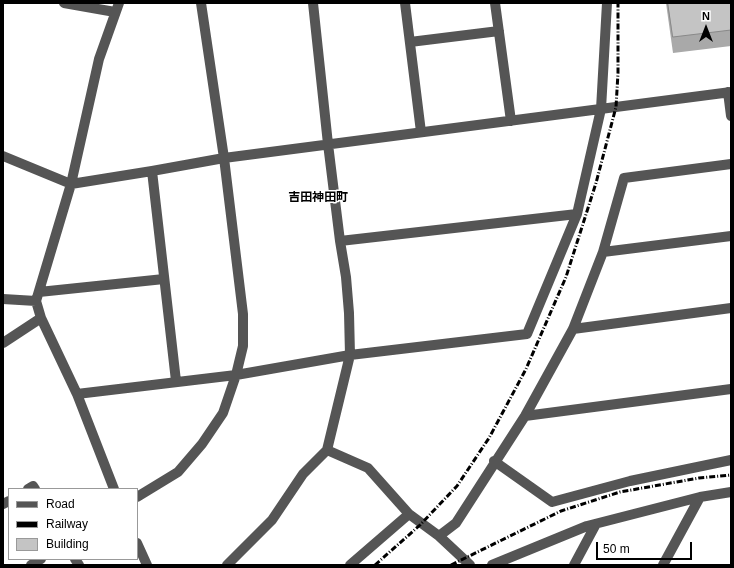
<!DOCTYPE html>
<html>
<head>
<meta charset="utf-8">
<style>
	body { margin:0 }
	#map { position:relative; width:734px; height:568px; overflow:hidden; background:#fff; font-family:Arial,sans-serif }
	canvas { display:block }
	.frame { position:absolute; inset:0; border:4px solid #000; pointer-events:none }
	.legend { position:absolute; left:8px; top:488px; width:130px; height:72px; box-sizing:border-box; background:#fff; border:1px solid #999; margin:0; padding:5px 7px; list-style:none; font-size:12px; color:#000 }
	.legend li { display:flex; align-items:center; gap:8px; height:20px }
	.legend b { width:20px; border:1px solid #999 }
	.north { position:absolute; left:686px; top:8px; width:40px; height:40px; -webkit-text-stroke:3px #fff; paint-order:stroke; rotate:0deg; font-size:11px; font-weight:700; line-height:16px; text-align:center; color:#000 }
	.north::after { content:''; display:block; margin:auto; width:14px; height:18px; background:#000; clip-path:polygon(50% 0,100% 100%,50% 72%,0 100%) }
	.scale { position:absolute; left:596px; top:542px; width:96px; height:18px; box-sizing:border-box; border:2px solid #000; border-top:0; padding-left:5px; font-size:12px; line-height:14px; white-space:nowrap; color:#000; -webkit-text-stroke:3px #fff; paint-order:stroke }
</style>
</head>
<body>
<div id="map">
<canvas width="734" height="568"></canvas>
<div class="frame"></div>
<ul class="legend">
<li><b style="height:5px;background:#555"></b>Road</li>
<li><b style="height:5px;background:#000"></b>Railway</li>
<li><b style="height:11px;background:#c4c4c4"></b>Building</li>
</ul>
<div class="north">N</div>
<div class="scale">50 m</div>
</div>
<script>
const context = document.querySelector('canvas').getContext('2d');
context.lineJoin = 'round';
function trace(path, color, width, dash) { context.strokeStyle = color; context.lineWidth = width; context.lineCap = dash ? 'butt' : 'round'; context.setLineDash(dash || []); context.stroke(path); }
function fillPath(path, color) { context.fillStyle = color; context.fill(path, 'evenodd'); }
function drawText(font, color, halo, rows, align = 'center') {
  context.font = font + ' Arial,"Noto Sans JP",sans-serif'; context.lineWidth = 3; context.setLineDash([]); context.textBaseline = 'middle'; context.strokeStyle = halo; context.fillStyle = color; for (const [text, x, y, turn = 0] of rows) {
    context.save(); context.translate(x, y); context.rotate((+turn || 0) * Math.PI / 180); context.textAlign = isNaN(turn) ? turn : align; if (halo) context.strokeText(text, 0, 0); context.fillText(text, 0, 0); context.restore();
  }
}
const minor = new Path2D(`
	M64,3l51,9
	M405,3l16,129
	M495,3l16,118
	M410,42l89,-11
	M728,92l3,24
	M3,156l68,28 81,-13 72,-13 507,-66
	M152,171l24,210
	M340,241l237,-27
	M603,252l128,-16
	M39,292l125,-13
	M3,299l33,2
	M573,329l158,-21
	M3,343l38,-25
	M77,394l159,-19 114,-20 177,-21 50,-120 24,-105 6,-106
	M525,416l206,-27
	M327,450l41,18 41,46 30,22 31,29
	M494,461l58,41 78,-21 101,-21
	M28,489l5,-3 2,3
	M114,489l-37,-95 -36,-76 -5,-17 35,-117 28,-125 20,-56
	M137,497l41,-25 24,-28 21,-31 13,-38 7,-29v-32l-19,-156 -23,-155
	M700,497l31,-5
	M3,504l6,-3
	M439,536l17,-13 69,-107 48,-87 30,-77 21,-74 107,-14
	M137,543l10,22
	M75,559l4,6
	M31,565l10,-6
	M227,565l45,-45 31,-46 24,-24 23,-95 -1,-42 -3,-36 -6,-36 -12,-97 -15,-141
	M350,565l59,-51
	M492,565l95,-39 113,-29 -37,68
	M574,565l22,-41`);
const rail = new Path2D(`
	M375,565l45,-40 37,-39 32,-48 37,-69 40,-92 30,-94 20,-76 2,-34v-70
	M451,565l110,-54 59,-19 79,-14 32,-3`);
const wall = new Path2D(`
	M666,3h65v43l-58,7z`);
const building = new Path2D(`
	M668,3h63v27l-58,7z`);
const neighbourhoodNames = [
	["吉田神田町",318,198]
];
trace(minor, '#555', 10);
trace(rail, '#000', 3, [6, 2, 1, 2]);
fillPath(wall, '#a9a9a9');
fillPath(building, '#c4c4c4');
trace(building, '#898989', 1);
drawText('bold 12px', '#000', '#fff', neighbourhoodNames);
</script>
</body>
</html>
